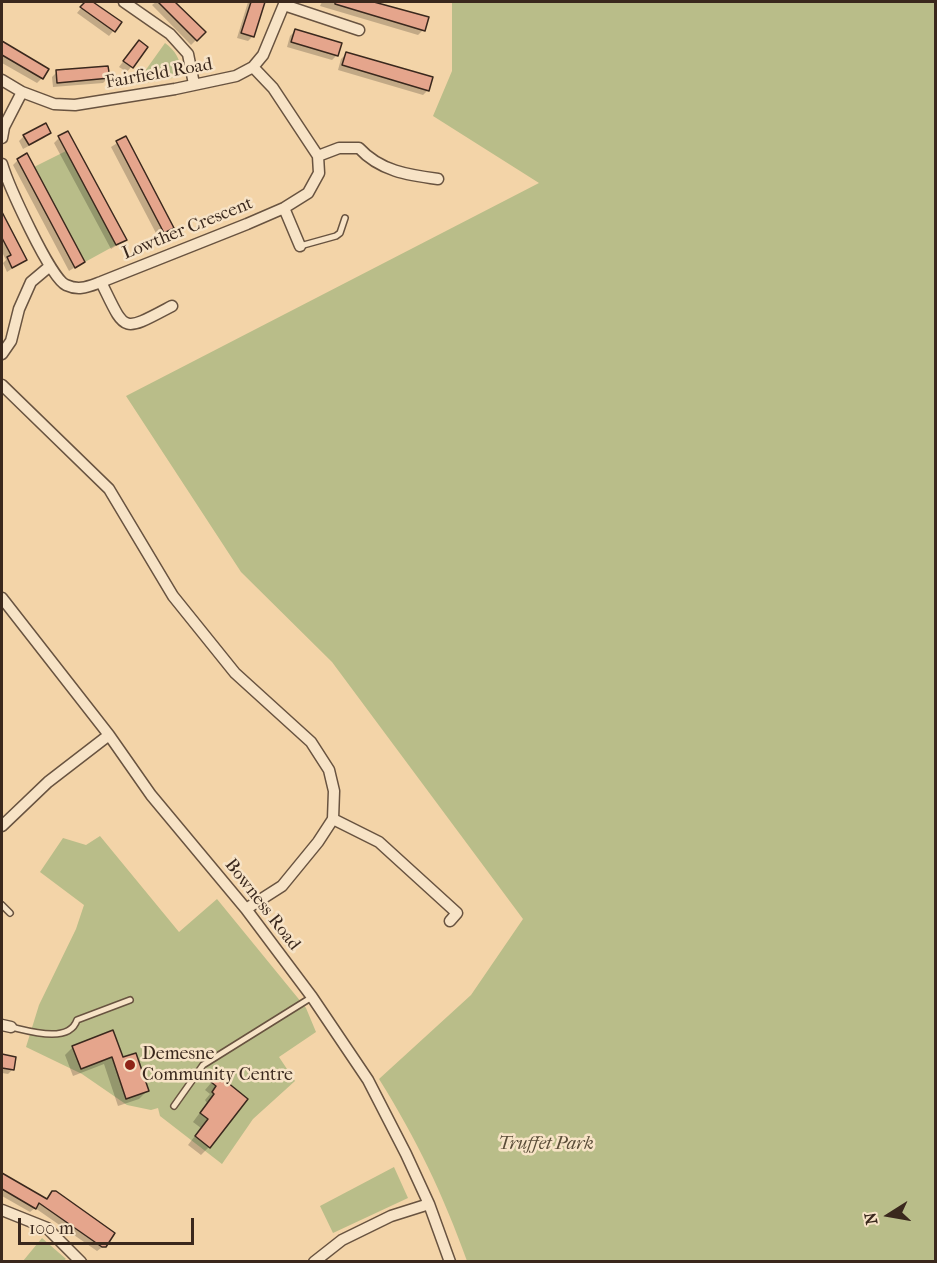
<!DOCTYPE html>
<html>
<head>
<meta charset="utf-8">
<style>
	body { margin:0 }
	#map { position:relative; width:937px; height:1263px; overflow:hidden; background:#f3d4a8; font-family:"IM FELL French Canon",serif }
	canvas { display:block }
	.frame { position:absolute; inset:0; border:3px solid #3a281d; pointer-events:none }
	.north { position:absolute; left:859px; top:1185px; width:60px; height:60px; -webkit-text-stroke:4px #f7e3c6; paint-order:stroke; rotate:259deg; font-size:16px; font-weight:700; line-height:24px; text-align:center; color:#3a281d }
	.north::after { content:''; display:block; margin:auto; width:21px; height:27px; background:#3a281d; clip-path:polygon(50% 0,100% 100%,50% 72%,0 100%) }
	.scale { position:absolute; left:18px; top:1218px; width:176px; height:27px; box-sizing:border-box; border:3px solid #3a281d; border-top:0; padding-left:8px; font-size:18px; line-height:21px; white-space:nowrap; color:#3a281d; -webkit-text-stroke:4px #f7e3c6; paint-order:stroke }
</style>
</head>
<body>
<div id="map">
<canvas width="937" height="1263"></canvas>
<div class="frame"></div>
<div class="north">N</div>
<div class="scale">100 m</div>
</div>
<script>
const context = document.querySelector('canvas').getContext('2d');
context.lineJoin = 'round';
function fillPath(path, color) { context.fillStyle = color; context.fill(path, 'evenodd'); }
function trace(path, color, width, dash) { context.strokeStyle = color; context.lineWidth = width; context.lineCap = dash ? 'butt' : 'round'; context.setLineDash(dash || []); context.stroke(path); }
function drawText(font, color, halo, rows, align = 'center') {
  context.font = font + ' "IM FELL French Canon",serif'; context.lineWidth = 5; context.setLineDash([]); context.textBaseline = 'middle'; context.strokeStyle = halo; context.fillStyle = color; for (const [text, x, y, turn = 0] of rows) {
    context.save(); context.translate(x, y); context.rotate((+turn || 0) * Math.PI / 180); context.textAlign = isNaN(turn) ? turn : align; if (halo) context.strokeText(text, 0, 0); context.fillText(text, 0, 0); context.restore();
  }
}
const green = new Path2D(`
	M452,2h483v1259h-468c-24,-67 -50,-121 -88,-182l92,-84 52,-76 -191,-257 -91,-90 -115,-176 413,-213 -106,-67 19,-45z
	M165,43c10,7 15,16 17,29l-4,5 -43,8z
	M66,151l50,94 -31,17 -51,-95z
	M100,836l79,96 38,-33 89,109 10,24 -37,25 16,24 -42,38 -31,45 -62,-48 -2,-8 -7,2 -24,-5 -45,-31 -56,-27 13,-42 37,-76 8,-24 -44,-33 23,-34 23,7z
	M394,1167l14,31 -75,35 -13,-27z
	M42,1238l24,21 -3,2h-40z`);
const shadow = new Path2D(`
	M86,2h5l29,21 -11,13 -32,-23z
	M156,2h17l31,30 -13,13 -39,-40z
	M248,2h16l-11,34 -5,5 -11,-3z
	M322,2h47l58,16 -4,12 -5,5 -98,-29z
	M295,31l42,24 -5,5 -45,-13 3,-11z
	M2,43l45,26 -5,9 -5,5 -35,-20z
	M134,47l12,1 -19,24 -8,-5z
	M346,54l82,36 -5,5 -85,-25 3,-11z
	M57,72l51,6 -5,5 -50,4 -1,-10z
	M49,133l-5,5 -21,11 -4,-8 5,-5z
	M59,138l66,102 -14,9 -57,-106z
	M125,138l47,90 -14,9 -47,-90z
	M18,160l65,102 -14,9 -56,-106z
	M2,214l23,46 -18,12 -4,-9 3,-3 -4,-8z
	M73,1047l50,12 24,32 -8,8 -21,7 -14,-42 -31,12 -8,-21z
	M2,1056l13,2 -2,11 -5,5 -6,-1z
	M217,1076l-8,71 -8,8 -13,-10 13,-17 -8,-6 14,-19 -2,-3 5,-6 -5,-4z
	M2,1174l44,26 58,46 -7,5 -62,-43 -5,4 -28,-16z`);
const building = new Path2D(`
	M85,2h8l29,20 -7,10 -35,-25z
	M158,2h17l31,30 -9,9z
	M251,2h14l-11,35 -13,-4z
	M335,2h39l55,15 -4,14 -90,-27z
	M295,29l47,14 -4,13 -47,-14z
	M139,40l9,7 -15,21 -10,-7z
	M2,41l47,28 -6,10 -41,-24z
	M346,52l87,25 -4,14 -87,-26z
	M108,66l2,12 -53,5 -1,-13z
	M46,123l5,10 -22,12 -6,-10z
	M68,131l59,109 -11,5 -58,-109z
	M126,136l48,92 -10,5 -48,-92z
	M27,153l58,109 -10,6 -58,-109z
	M2,212l25,48 -15,8 -5,-11 4,-2 -9,-17z
	M113,1030l10,27 13,-4 13,38 -23,8 -14,-42 -31,12 -9,-23z
	M2,1054l14,3 -2,13 -12,-2z
	M217,1074l31,25 -38,49 -15,-12 13,-17 -8,-6 14,-19 -2,-2 4,-6 -5,-4z
	M2,1173l45,26 5,-8h4l59,42 -9,14h-4l-63,-44 -3,6 -34,-20z`);
const lane = new Path2D(`
	M300,246l36,-10 4,-3 5,-15
	M2,905l8,8
	M11,1027c18,4 58,17 66,-7l53,-20
	M174,1106l29,-41 109,-68`);
const street = new Path2D(`
	M124,2l46,32 18,20 6,30
	M284,5l75,25
	M2,80l20,12 32,12 21,1 100,-16 61,-13 17,-9 10,-12 22,-53
	M2,138l2,-11 18,-35
	M318,156l21,-8h20c21,23 49,27 79,31
	M2,164c6,20 48,114 64,121 13,6 21,2 35,-3l146,-58 37,-16 24,-15 11,-20 -1,-17 -45,-68 -20,-21
	M284,208l16,38
	M101,282c25,51 20,51 71,24
	M2,354l9,-13 8,-32 12,-27 19,-16
	M2,385l107,104 64,107 62,77 76,69 18,28 5,21 -1,28 -15,23 -36,44 -36,23
	M2,598l107,137 42,60 95,114 66,88 56,83 38,74 23,50 21,58
	M333,819l46,23 78,71 -7,8
	M2,826l46,-44 61,-47
	M2,1025l9,2
	M2,1210l45,18 34,34
	M314,1262l28,-22 49,-24 38,-12`);
const markers = [
	[130,1065,6,"#8f2418"]
];
const streetNames = [
	["Fairfield Road",159,74,-10],
	["Lowther Crescent",188,229,-22],
	["Bowness Road",262,905,52]
];
const poiNames = [
	["Demesne",142,1055],
	["Community Centre",142,1076]
];
const parkNames = [
	["Truffet Park",546,1145]
];
fillPath(green, '#b9bd89');
fillPath(shadow, '#0003');
fillPath(building, '#e5a58c');
trace(building, '#3a281d', 1.5);
trace(lane, '#685340', 8);
trace(street, '#685340', 13);
trace(lane, '#f7e3c6', 5);
trace(street, '#f7e3c6', 10);
for (const [x, y, r, color] of markers) { const dot = new Path2D(); dot.arc(x, y, r, 0, 2 * Math.PI); context.fillStyle = color; context.fill(dot); trace(dot, '#f7e3c6', 2); }
drawText('18px', '#3a281d', '#f7e3c6', streetNames);
drawText('18px', '#3a281d', '#f7e3c6', poiNames, 'left');
drawText('italic 18px', '#5a4d38', '#f7e3c6', parkNames);
</script>
</body>
</html>
